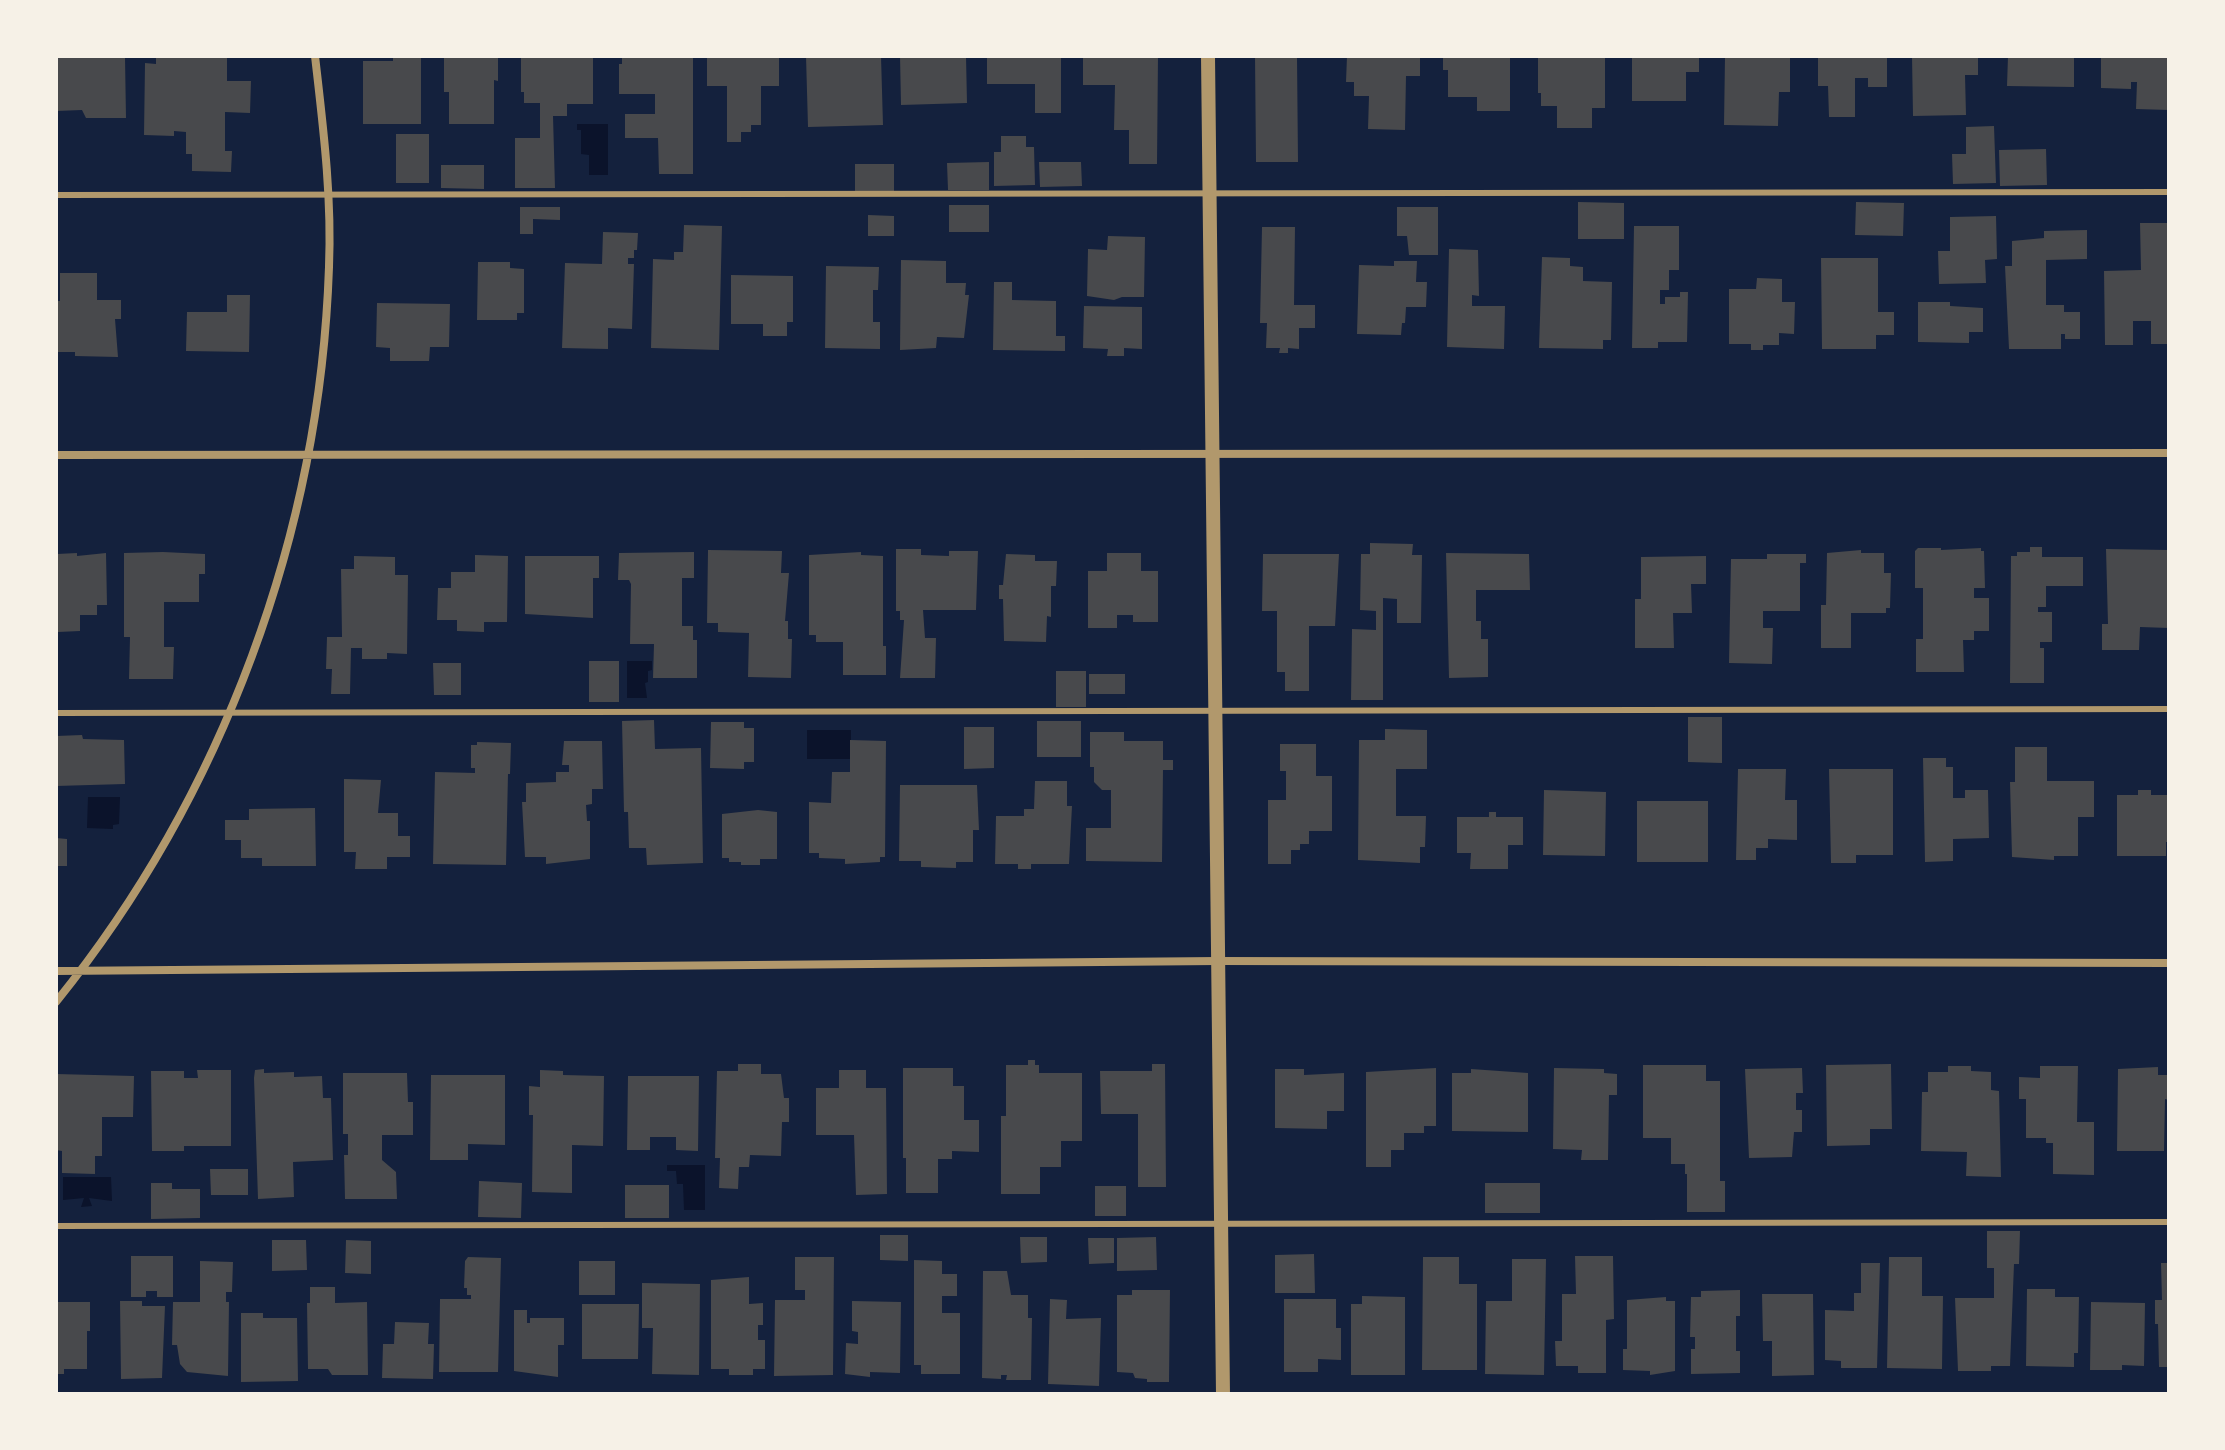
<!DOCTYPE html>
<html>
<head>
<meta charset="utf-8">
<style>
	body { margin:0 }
	#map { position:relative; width:2225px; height:1450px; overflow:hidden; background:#14213d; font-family:"Varela Round",sans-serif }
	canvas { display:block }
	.frame { position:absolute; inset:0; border:58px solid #f6f1e7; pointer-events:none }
</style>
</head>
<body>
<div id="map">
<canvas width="2225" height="1450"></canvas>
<div class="frame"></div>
</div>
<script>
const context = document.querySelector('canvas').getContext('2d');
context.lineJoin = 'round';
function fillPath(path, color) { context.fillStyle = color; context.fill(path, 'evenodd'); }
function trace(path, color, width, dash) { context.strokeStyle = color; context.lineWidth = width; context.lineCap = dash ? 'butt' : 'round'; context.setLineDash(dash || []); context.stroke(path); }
const water = new Path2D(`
	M577,124h31v51h-19v-20l-8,-1v-24h-4z
	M627,661h25v9l-4,1v11l-3,1 2,15h-20z
	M807,730h44v29h-44z
	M88,797h32l-1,27 -6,1v4l-26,-1z
	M667,1165h38v45h-21l-1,-26h-6l-1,-13h-9z
	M63,1177h48l1,24 -23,-3 3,8 -11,1 3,-9 -21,2z`);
const building = new Path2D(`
	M56,56l69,1 1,61h-40l-4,-8 -26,1z
	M156,56h71v25h24l-1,32 -25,-1v39h7l-1,21 -39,-1v-17h-6v-22l-12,-1v5l-30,-1 1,-72 11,1z
	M393,56h28v68h-58v-63h30z
	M444,56h54v25l-4,-1v44h-45v-32h-5z
	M521,56h72v48h-26v12h-14l2,72h-40v-50h25v-35h-16v-11h-3z
	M622,56h71v118h-34l-1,-36h-33v-24h30v-20h-36v-30h3z
	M707,56h72v30h-18v39h-10v7h-10v10h-14v-56h-20z
	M806,56h75l2,69 -75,2z
	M900,56h66l1,47 -66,2z
	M987,56h74v57h-26v-29h-48z
	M1083,56h75l-1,108h-28v-34h-15l1,-45h-32z
	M1255,56h42l1,106h-42z
	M1347,56h73v20h-14l-1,54 -37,-1 1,-33h-15v-14h-8z
	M1443,56h67v55h-33v-14h-29v-27h-5z
	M1538,56h67v52h-13v20h-35v-22h-16v-13h-3z
	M1632,56h67v16h-13v29h-54z
	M1725,56h65v36h-11l-1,34 -54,-1z
	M1818,56h69v31h-19v-9h-13v39h-26l-1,-31h-10z
	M1912,56h66v19h-13l1,40 -53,1z
	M2008,56h66v31l-67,-1z
	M2101,56h68v54l-33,-1 1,-27h-6v7l-30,-1z
	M1994,126l2,57 -43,1 -1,-30h14v-27z
	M396,134h33v49h-33z
	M1001,136h25v11h8l1,38 -41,1v-34h7z
	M2046,149l1,36 -47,1 -1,-36z
	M989,162v28h-41l-1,-27z
	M1039,162h42l1,24 -42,1z
	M855,164h39v27h-39z
	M441,165h43v24l-43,-1z
	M1578,202l46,1v36h-46z
	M1856,202l48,1 -1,33 -48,-1z
	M949,205h40v27h-40z
	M520,207h40v13l-27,-1v15h-13z
	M1397,207h41v48h-29l-2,-19h-10z
	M868,215l26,1v20h-26z
	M1996,216l1,43 -12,1 1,23 -47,1 -1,-33h12v-34z
	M2140,223h29v121h-18v-23h-18v24h-28l-1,-74 37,-1z
	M684,225l38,1 -3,124 -68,-2 2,-89 21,1v-8h9z
	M1634,226h45v44h-10v20h-9v14h5v-7h15v-5h8l-1,50h-29v6h-26z
	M1262,227h33l-1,78h21v23h-16v21l-11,-1v5h-9l1,-5h-14l1,-25h-7z
	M2087,230v29l-41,1v45h18v7h16v27h-15v-5h-4v15h-52l-4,-83h7v-25l32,-3v-7z
	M603,232l35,1 -1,17h-3v8h-6v6h6l-2,65 -24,-1v21l-46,-1 3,-85 37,1z
	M1108,236l37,1 -1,60h-22l-8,3 -27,-4 1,-47 19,1z
	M1449,249l29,1 1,46 -7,-1v11h33l-1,43 -57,-2z
	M1542,257l28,1v8l13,1v14l29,1 -1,58h-8v9l-64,-1z
	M1821,258h57v54h16v23h-18v14h-54z
	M901,260l45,1v22h20l-1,12h4l-5,43 -27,-1 -1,11 -36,2z
	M1394,261h23l-1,21h11l-1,25h-20l-1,16h-3l-1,12 -44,-1 2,-69 35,1z
	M478,262h32v6l14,1v44h-7v7h-40z
	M826,266l53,1 -1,23h-5v32h7v27l-55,-1z
	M60,273h37v27h24v19h-6l3,38 -43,-1v-4h-19v-51h4z
	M731,275l62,1v46h-6v14h-24v-12h-32z
	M1757,278l25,1v23h13l-1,32 -15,-1v12h-16v5h-12v-6h-22v-55h27z
	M994,282h18v18l44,1v35h9v15l-72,-1z
	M227,295h23l-1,57 -63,-1 1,-39h40z
	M1918,302h32v4l33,2v24h-14v11l-51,-1z
	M377,303l73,1 -1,43h-19l-1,14h-39v-13l-14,-1z
	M1084,306l58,1v42l-18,-1v8h-17l1,-7 -25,-1z
	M1370,543l43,1 -1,11h10l-1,68h-24v-24l-14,-1v102h-32l1,-71 24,1v-19l-16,-1 1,-56h9z
	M2030,547h12v10h41v29h-37v21h-8v5h14v30h-12v6h4v35h-34l1,-127h6v-4h13z
	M1918,548h23v2l40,-2v3h3l1,37h-11v10h15v33h-15v9h-11l1,32h-48v-33h7v-51h-8v-37z
	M896,549h25v6l28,1v-5h29l-2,59h-53l2,28h11l-1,40h-35l4,-58h-4v-9h-4z
	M2106,549l63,1v78l-29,-1 -1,23h-37v-26h6z
	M708,550l74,1 -1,22h8l-4,48h3v18h4l-1,39 -43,-1 1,-44 -31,-1v-9h-11z
	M1861,550v3h23v20h7l-1,35h-4v5h-35v35h-30v-43h5l1,-52z
	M163,552l42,2v20h-6v28h-35v45h10l-1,32h-44l1,-42h-6v-84z
	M694,552v26h-12v48h11v14h4v38h-44l1,-34h-24l1,-60 -2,-4h-11l1,-27z
	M861,552v3l22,1v90h3v29h-43v-33h-27v-7h-7v-80z
	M77,553v3l29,-3 1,52h-10v10h-17v16l-22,1 -1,-78z
	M1107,553h34v18h17v51h-25v-7h-16v13h-29v-57h19z
	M1446,553l83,1 1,36h-54v31h5v18h7v38l-39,1z
	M1006,554l29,1v6h22l-1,25h-5v31l-4,-1 -1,26 -42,-1 -1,-42h-4v-14h4z
	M1263,554h76l-4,72h-26v65h-24v-19h-8v-61h-15z
	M1767,554h39v9h-6v48h-37v17h10l-1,36 -43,-1 2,-104h36z
	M475,555l33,1 -1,66h-23v10l-27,-1v-11h-20l1,-32h13v-16h24z
	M354,556l41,1v18h13l-1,79 -20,-1v6h-25v-11h-11l-1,46h-19l1,-25h-6l1,-32h15l-1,-68h13z
	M525,556h74v22h-6v40l-68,-4z
	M1706,556v28h-15l1,29h-19l1,35h-39v-49h6v-42z
	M589,661h30v41h-30z
	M433,663h28v32h-27z
	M1056,671h30v36h-30z
	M1089,674h36v20h-36z
	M1688,717h34v46l-34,-1z
	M654,720l1,29 46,-1 2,115 -56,2 -1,-17h-17l-1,-36h-4l-2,-91z
	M1037,721h44v36h-44z
	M711,722h33v6h10v34h-10v7l-34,-1z
	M964,727h30v41l-30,1z
	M1385,729l42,1v39h-31v47h30l-1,31h-5v16l-62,-3 1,-120h26z
	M1090,732h34v9h39v19h10v10h-10l-1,92 -76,-1v-33h25v-38h-9l-8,-8v-15h-4z
	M82,735l1,4 41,1 1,44 -69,2v-50z
	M850,740l36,1 -1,116h-5v5l-35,2v-5l-26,-1v-5h-10v-51l22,1 1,-31h18z
	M564,741h38l1,48h-11v15l-6,1 1,16h3v38l-44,5v-7h-21l-3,-55h4v-19l30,-1v-10h13v-7h-7z
	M477,742l34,1 -1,31h-2l-2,91 -73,-1 2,-92 40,1v-5h-4v-23h6z
	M1280,744h36v32h16v55h-23v13h-9v6h-9v14h-23v-64h18v-29h-6z
	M2015,747h32v34h47v36h-16v39h-24v4l-42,-3 -2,-75h5z
	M1923,758h23v9h7v31h12v-8h23l1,48 -36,1v22l-28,1z
	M1738,769h48l-1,31h12v40l-29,-1v9h-12v12h-20z
	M1829,769h64v86h-37v8h-25z
	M344,779l37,1 -3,33h20v23h12v21h-23v12h-32l1,-17h-12z
	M1035,781h32v25h5l-3,58h-38v5h-13v-5h-23l1,-48h28v-7h10z
	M900,785h77l2,45h-6v32h-17v6l-35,-1v-6h-22z
	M1544,790l62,2 -1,64 -62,-1z
	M2138,790h13v5h18v47h-3v14h-49v-61h21z
	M1637,801h71v61h-71z
	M315,808l1,58h-54v-8h-21v-18h-16v-20h24v-11z
	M758,810l19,2v47h-17v6h-19v-3h-12v-4h-7v-44z
	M1489,812h7v5h27v28h-15v24h-38l1,-16h-14v-36h32z
	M56,838l11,1v27h-11z
	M1028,1060h7v5h4v8h43v68h-21v26h-21v27h-39v-78h5v-51h22z
	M738,1064h23v10h20l3,24h5v24h-7l-1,34 -31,-1 -1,12h-10l-1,22 -19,-1 1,-30h-5l2,-87h21z
	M1152,1064h13l1,123h-28v-73h-37l-1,-43h52z
	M1891,1064l1,65h-22v16l-43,1 -1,-81z
	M1643,1065h63v16h14v100h5v31h-38v-38h-2v-10h-14v-26h-28z
	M1948,1066h23v5l20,1v18l8,1 2,86 -35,-1 1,-24 -46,-1 1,-59h6v-20h20z
	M2040,1066h38l-1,56h17v53l-41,-1v-31h-7v-5h-20v-39h-7v-22l21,1z
	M2158,1067v8h11v25l-4,-1 -1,52h-47l1,-82z
	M903,1068h50v18h11v34h15v32l-27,-1v8h-14v34h-32v-35h-3z
	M1436,1068v58h-12v7h-20v17h-13v17h-25v-95z
	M1554,1068l50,1v4l13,1v21h-8l-1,65h-27l1,-10 -29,-1z
	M1802,1068l1,25h-7v17h6v22h-8l-2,25 -43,1 -4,-89z
	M264,1069v4l30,-1v5l28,-1 1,22h8l2,62 -40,2 1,35 -36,2 -4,-121 1,-8z
	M1275,1069h29v6l40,-2v38h-17v18l-52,-1z
	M1471,1069l57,4v59l-76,-1v-58h19z
	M197,1070h34v76h-47v5h-32l-1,-80h33v7h14z
	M540,1070l23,1v4l41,1 -1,70 -31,-1v48l-40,-1 1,-77h-4v-29l11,1z
	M839,1070h27v18h20l1,106 -31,1 -2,-60h-38v-47h23z
	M343,1073h64l1,29h5v33h-31v25l14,12 1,27h-52l-1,-44h4v-21h-5z
	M56,1074l78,2 -1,41h-31v39h-7v18l-33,-1v-22l-6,-1z
	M431,1075h74v70l-37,-1v16h-38z
	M628,1076h71l-1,75 -22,-1v-13h-26v13h-23z
	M210,1169h38v26h-37z
	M479,1181l43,2 -1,35 -43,-1z
	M151,1183h21v6h28v29l-49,1z
	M1485,1183h55v30h-55z
	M625,1185h44v33h-44z
	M1095,1186h31v30h-31z
	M1987,1231h33l-1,33h-5l-4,102h-19v5h-33l-3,-73h39v-30h-7z
	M880,1235h28v26l-28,-1z
	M1020,1237h27v25l-26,1z
	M1156,1237l1,33 -40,1v-33z
	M1088,1238h26v25l-25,1z
	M272,1240h34l1,30 -35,1z
	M346,1240l25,1v33l-26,-1z
	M1314,1254l1,39h-40v-38z
	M131,1256h42v41h-16v-6h-11v6h-15z
	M1575,1256h38l1,63 -8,1v53h-28v-7h-22l-1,-25h7v-47h14z
	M468,1257l33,1 -3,114h-59l1,-73h31v-4h-4v-7h-3l1,-27z
	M795,1257h39l-1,118 -59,1 1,-76h30v-10h-10z
	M1423,1257h36v27h18v86h-55z
	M1889,1257h33v39h21l-1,73 -55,-1z
	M1512,1259h34l-2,116 -59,-1 1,-73h26z
	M914,1260l28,1v13h15v22h-15v17h18v61h-39v-9h-7z
	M200,1261l33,1 -1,30h-6v10h3l-1,74 -41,-4 -7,-8 -3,-19h-5l1,-43h27z
	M579,1261h36v34h-36z
	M1861,1263h19l-3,105h-36v-7l-16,-1v-50l29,1v-18h7z
	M2161,1263h8v104h-10l-1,-43h-3v-24h7z
	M983,1271h24l4,24h17v23h4l-1,62h-25l1,-5h-6v4l-19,-1z
	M749,1277v27l14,-1v22h-5v15h7v29h-12v6h-24v-6h-18v-89z
	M642,1283l58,1 -1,91 -47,-1 1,-46h-11z
	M310,1287h25v16l32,-1 1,73h-36l-4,-6h-20l-1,-66h3z
	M2027,1289h28v8h24l-1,56h-4v14l-48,-1z
	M1132,1290h38l-1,92h-22v-3l-12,-1 -2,-5 -16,-1v-77h15z
	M1740,1290v26h-4v35h4v22l-49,1v-25h4v-12h-5l1,-40h10v-6z
	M1762,1294h51l1,81 -42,1v-35h-9z
	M1362,1296l43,1v78h-54v-71h11z
	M1666,1297v4h9v70l-25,4v-4l-27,-1v-21h4v-49z
	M1050,1299l17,1 -1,19 35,-1 -2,68 -51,-2z
	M1284,1299h52v29h5v32l-23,-1v13h-34z
	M120,1301h22v5h23l-3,72 -41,1z
	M852,1301l49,1 -1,71 -30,-1v5l-25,-3 1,-31 12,1v-12l-6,-1z
	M56,1302h34v29h-3v38h-23v5h-8z
	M2091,1302l54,1 -1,63 -22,-1v5h-32z
	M582,1304h57l-1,55h-56z
	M514,1310h13v13h3v-5h34v27h-6v32l-44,-6z
	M241,1313h22v5h34l1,63 -57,1z
	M395,1322l34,1 -1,21h6l-1,35 -51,-1 1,-34h11z`);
const service = new Path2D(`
	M56,195l2113,-3
	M56,713l2113,-4
	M56,1226l2113,-4`);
const minor = new Path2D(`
	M56,455l2113,-2
	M56,971l1162,-10 951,2
	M56,1002c167,-207 264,-469 273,-735 3,-71 -6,-141 -14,-211`);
const tertiary = new Path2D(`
	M1208,56l15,1338`);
fillPath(water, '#0b132b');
fillPath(building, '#48494c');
trace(service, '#b1986c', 6);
trace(minor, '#b1986c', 8);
trace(tertiary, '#b1986c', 14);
</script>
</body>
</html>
